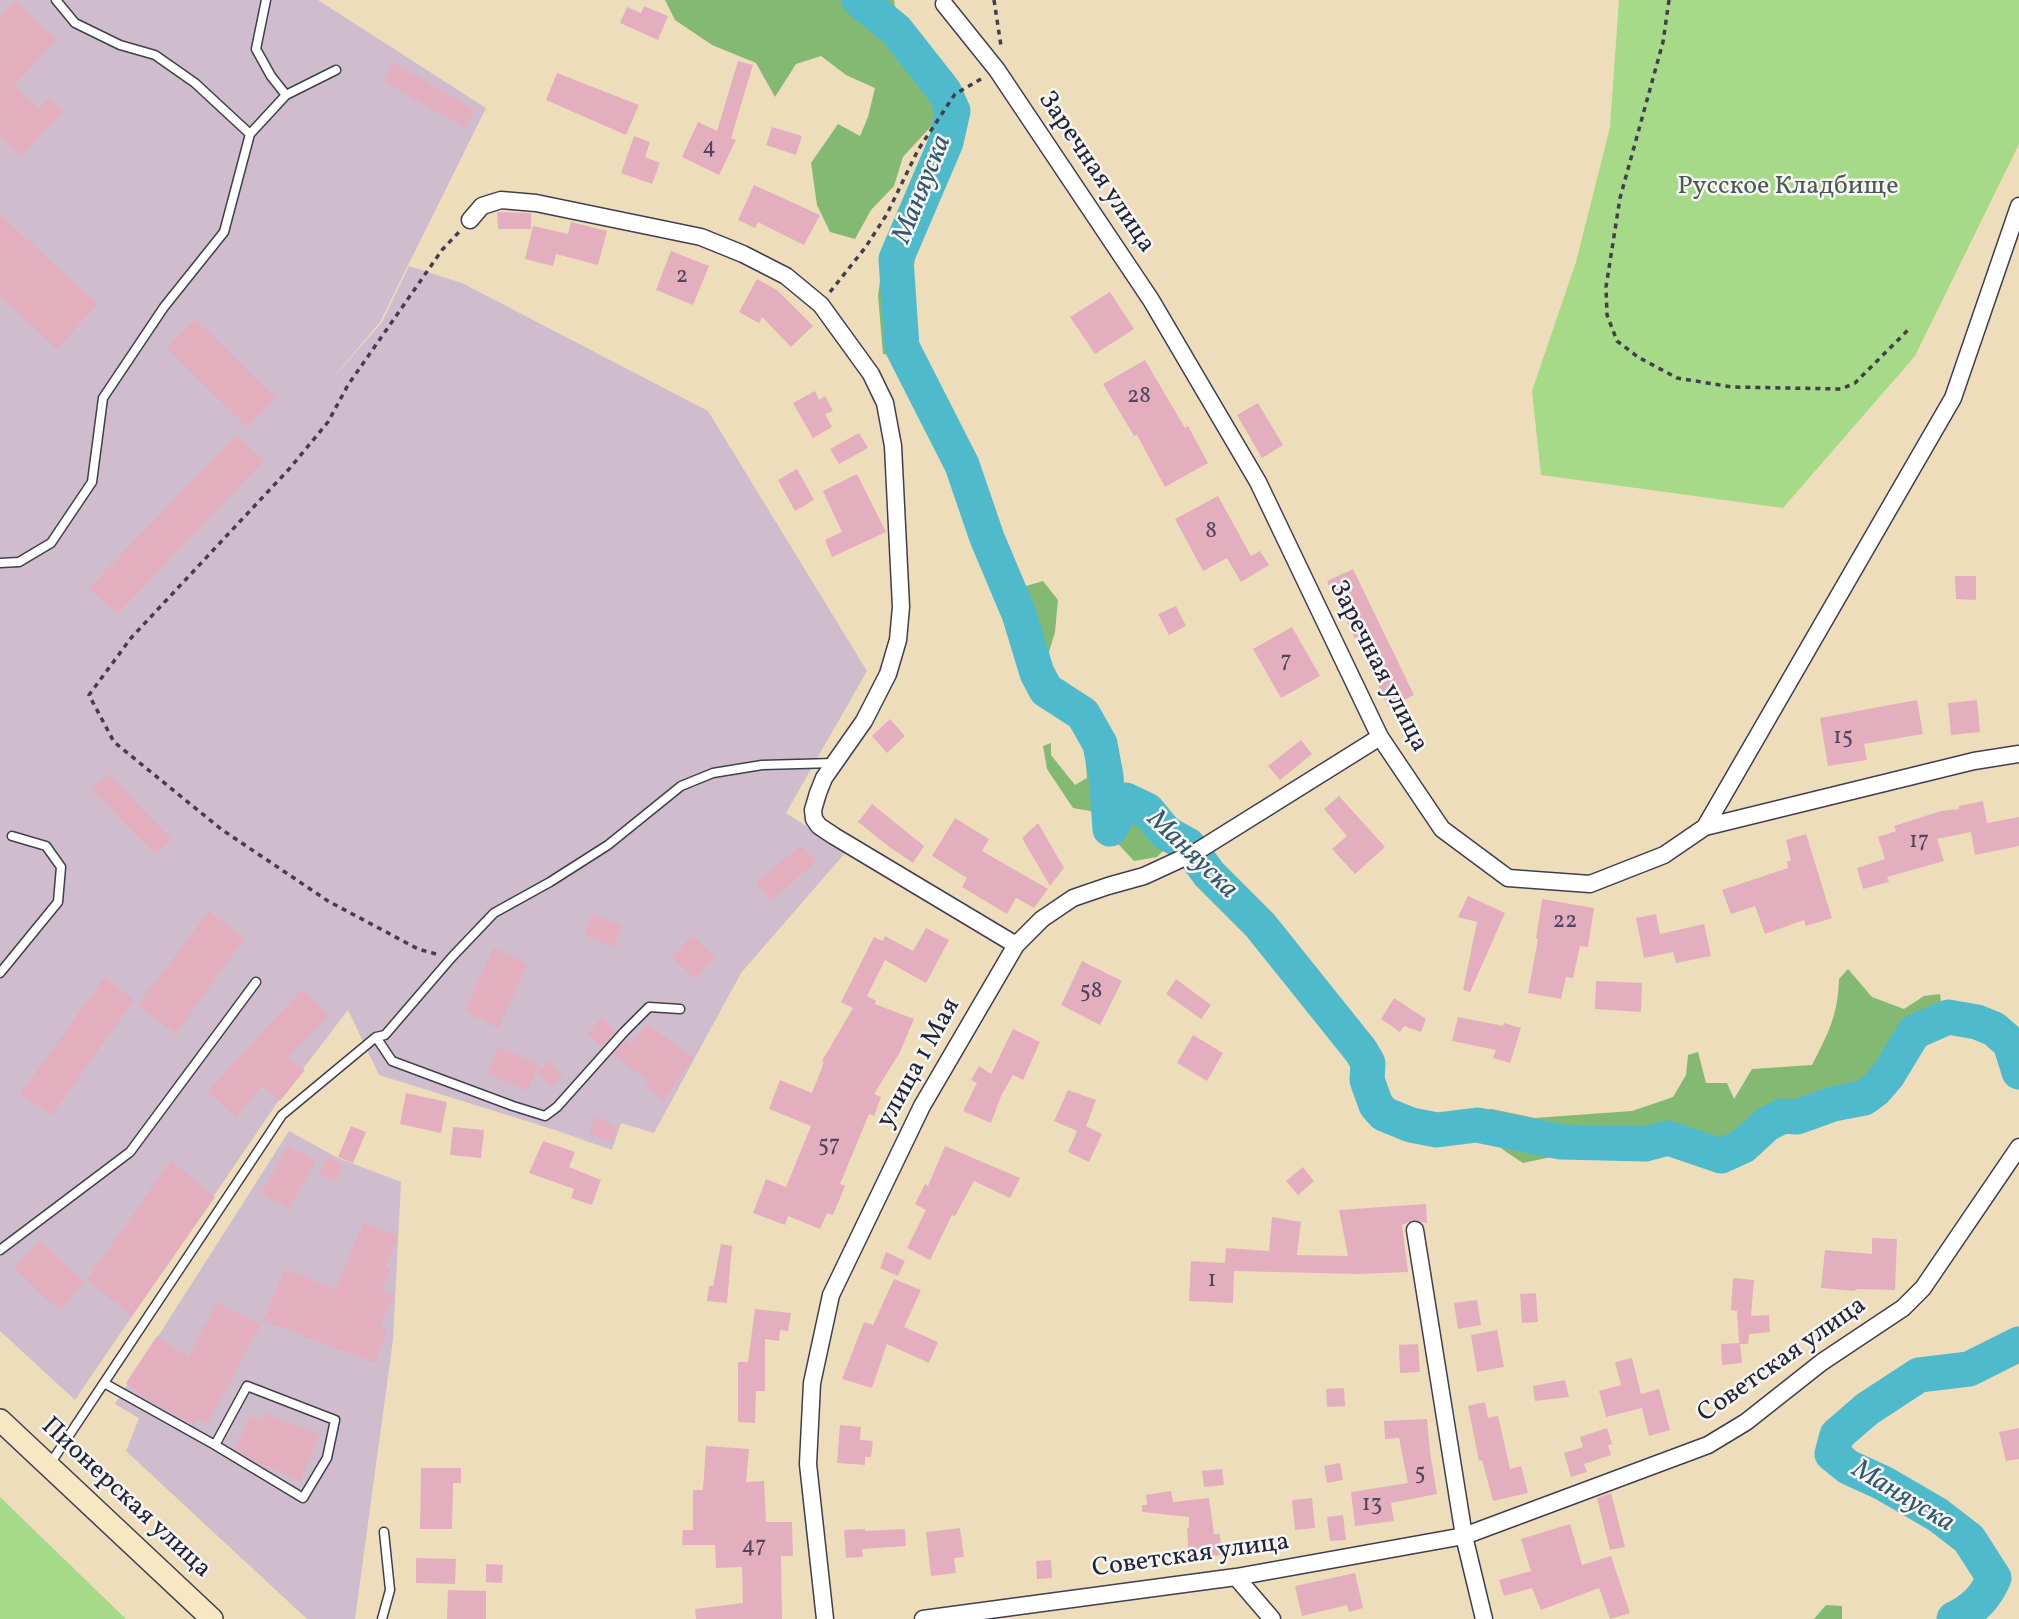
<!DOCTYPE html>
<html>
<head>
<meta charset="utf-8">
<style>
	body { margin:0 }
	canvas { display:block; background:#edb }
</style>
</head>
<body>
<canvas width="2019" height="1619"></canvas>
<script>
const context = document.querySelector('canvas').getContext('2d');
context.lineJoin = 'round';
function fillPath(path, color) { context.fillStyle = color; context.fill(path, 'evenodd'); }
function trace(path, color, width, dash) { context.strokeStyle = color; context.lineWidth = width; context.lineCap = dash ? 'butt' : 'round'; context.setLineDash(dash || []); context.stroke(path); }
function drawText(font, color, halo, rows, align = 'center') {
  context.font = font + ' Vollkorn,serif'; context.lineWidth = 5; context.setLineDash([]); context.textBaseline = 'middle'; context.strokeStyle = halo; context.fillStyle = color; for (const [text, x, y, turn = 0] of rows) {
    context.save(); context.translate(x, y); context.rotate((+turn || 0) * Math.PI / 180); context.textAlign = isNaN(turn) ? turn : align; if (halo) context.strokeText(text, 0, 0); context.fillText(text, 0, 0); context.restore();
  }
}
const industrial = new Path2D(`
	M0,0h318l168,108 -106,214 -53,63 55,-63 27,-56 53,17 246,128 159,260 -81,142 60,39 -105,121 -87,160 -33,-10 -9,27 -60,-21 -173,-54 -31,-65 -69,90 -204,300 -75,-69z
	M289,1131l49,27 63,24 -8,158 -38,279h-48l-181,-168 13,-33 -24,-14z`);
const green = new Path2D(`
	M1619,0h400v144l-104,212 -132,152 -242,-33 -9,-84 44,-129 34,-135z
	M0,1497l126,122h-126z`);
const forest = new Path2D(`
	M665,0h229l4,26 36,44 20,59 -7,42 -23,37 -19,108 -3,41 -19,-3 -5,-58 6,-46 35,-84 15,-43 -31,34 -9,29 -23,24 -16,29 -25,-7 -13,-27 -6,-42 27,-39 22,12 8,-19 7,-29 -29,-13 -25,-19 -25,8 -21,33 -19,-34 -44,-18 -37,-25z
	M1043,581l15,19 -3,32 -6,20 -24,4c-17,-23 -22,-33 -23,-63z
	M1051,743v12l24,30 12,-7 -1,-14 3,-9 12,30 5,25 12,10 2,-16 17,6 31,36 -11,11 -23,4 -25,-27 -13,-22 -23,-4 -26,-39 -4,-23z
	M1848,969l24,28 32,12 20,-13 16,-2 2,19 -2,7 -36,13 -29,44 -21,17 -123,54 -175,8 -33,7c-18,-12 -46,-28 -47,-53l16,-1 43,9 55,-4 42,-3 41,-14 13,-22 2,-20 10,-3 8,31h21l7,16 18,-30 60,-4c16,-31 26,-50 27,-86z
	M1826,1605l16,1v13h-28z`);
const river = new Path2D(`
	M859,0l37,30 48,61 9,20 -7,31 -50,117 6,88 60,118 25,73 32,76 18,59 9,17 37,24 17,30 6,32 4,53 16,-29 21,10 19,23 22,12 21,29 51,51 101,126 7,12 -1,17 9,25 8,9 27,11 26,5 40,-5 84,17 84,2 23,-6 53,18 22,-10 24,-22 16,-8 14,1 36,-13 31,-6 11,-8 13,-15 26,-43 34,-15 29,5 17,7 16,14 9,29
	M1954,1619c20,-10 31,-21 40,-41l-25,-39 -31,-24 -55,-32 -35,-16 -16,-13 5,-19 30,-26 52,-34 50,-6 50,-25`);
const building = new Path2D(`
	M16,0l41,40 -43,45 25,24 11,-12 14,14 -43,46 -21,-20v-120z
	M644,6l24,10 -10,24 -38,-17 7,-16 14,6z
	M738,61l15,4 -22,73 5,2 -17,35 -37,-18 16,-35 19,9z
	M393,62l82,48 -10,18 -82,-47z
	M557,73l82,32 -13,30 -80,-35z
	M772,127l30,9 -6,19 -30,-10z
	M634,136l16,6 -5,15 15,6 -8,21 -31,-11z
	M754,185l66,30 -16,30 -46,-23 -3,6 -17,-8z
	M497,212l34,1v16h-33z
	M0,215l98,89 -41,45 -57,-52z
	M571,222l36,9 -9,34 -42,-11 -3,12 -28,-7 8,-33 35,8z
	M671,251l38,15 -16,39 -37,-15z
	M757,279l20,11 36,36 -22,21 -29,-30 -3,6 -20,-11z
	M1110,292l24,37 -39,25 -25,-37z
	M195,319l81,79 -29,29 -80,-79z
	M1145,360l40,68 3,-2 20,37 -43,24 -28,-52 -3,1 -31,-52z
	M815,391l4,9 6,-4 8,15 -8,3 7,13 -19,11 -20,-35z
	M1258,403l25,42 -21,13 -25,-43z
	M859,433l9,15 -29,16 -9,-15z
	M236,435l28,26 -147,153 -28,-26z
	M797,469l17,31 -19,11 -17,-31z
	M857,474l29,58 -54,25 -7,-17 17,-8 -19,-41z
	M1218,496l33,60 9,-5 9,14 -28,17 -14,-24 -24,13 -28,-52z
	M1353,569l61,126 -25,13 -62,-127z
	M1955,576h21v24l-20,-1z
	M1176,606l10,20 -17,9 -11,-21z
	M1292,627l28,49 -39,22 -28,-49z
	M1917,700l6,34 -59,10 3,16 -39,6 -8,-48z
	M1977,700l3,32 -29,3 -3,-32z
	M890,719l15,17 -18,17 -15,-17z
	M1301,740l11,14 -32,26 -12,-14z
	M109,774l63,66 -17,14 -64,-66z
	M1339,796l46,51 -30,27 -23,-25 15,-13 -23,-27z
	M1983,801l4,22 32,-6v29l-44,9 -4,-23 -34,7 7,22 -57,16 2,5 -26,7 -6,-21 28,-9 -7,-22 18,-6 -2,-5 47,-15 18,-2v-3z
	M872,804l52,42 -11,17 -25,-17 -30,-24z
	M955,818l34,21 -7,12 66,38 -14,19 -18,-10 -9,16 -45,-27 5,-9 -35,-22z
	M1038,823l26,45 -14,18 -28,-48z
	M1806,834l26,84 -26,8 -2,-6 -39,14 -10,-28 -24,8 -9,-24 66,-22 -1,-6 4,-2 -5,-20z
	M801,845l15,17 -45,39 -15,-18z
	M1468,896l37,17 -35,79 -7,-2 14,-68 -19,-5z
	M1542,899l52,9 -6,39 -8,-1 -7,32 -7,-1 -5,22 -33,-6 10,-54h-2z
	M209,911l36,27 -69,96 -39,-28z
	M592,914l30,11 -8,22 -30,-12z
	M1656,914l4,20 44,-10 7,32 -35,7 -3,-11 -29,6 -8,-40z
	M926,928l23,12 -23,43 -41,-23 -18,36 9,5 -1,3 39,15 -14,33 -26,42 7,3 -7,19 -5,-2 -29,70 5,2 -12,29 -6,-2 -7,16 -32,-13 -3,9 -32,-12 13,-34 20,8 25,-61 -42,-17 11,-29 32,13 12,-31 -2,-1 31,-53 -12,-6 33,-65 9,4 2,-5 28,15z
	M692,935l23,22 -20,22 -23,-22z
	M494,948l34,16 -30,64 -34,-17z
	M1082,961l40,20 -22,44 -39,-20z
	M105,977l29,23 -82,115 -32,-21z
	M1176,979l35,26 -10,14 -35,-25z
	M1596,981l46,2 -1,29 -46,-3z
	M302,989l27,27 -41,41 17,13 -25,31 -18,-15 -26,31 -29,-25z
	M1394,998l32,21 -5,13 -17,-6 -4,6 -19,-13z
	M602,1017l14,14 -14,16 -15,-13z
	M1458,1017l45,9 1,-3 17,5 -11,35 -17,-5 3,-8 -44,-9z
	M647,1024l46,33 -29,44 -19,-14 4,-6 -37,-26 14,-15 5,5z
	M1013,1029l27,13 -17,38 -10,-5 -12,21 -10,27 -28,-12 14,-28 -6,-3 8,-14 12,8z
	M1193,1035l30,18 -16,28 -30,-18z
	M498,1047l41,17 -11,27 -41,-17z
	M550,1060l13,17 -12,11 -14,-17z
	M1068,1090l28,10 -10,26 16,8 -13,28 -21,-10 9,-21 -23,-10z
	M406,1093l41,9 -6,31 -41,-9z
	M596,1116l22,11 -7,15 -22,-9z
	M351,1126l15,6 -13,31 -15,-6z
	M453,1127l31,3 -3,28 -31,-3z
	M543,1141l32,11 -6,15 32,13 -9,25 -21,-7 3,-9 -45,-16z
	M288,1146l28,14 -27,49 -28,-16z
	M945,1146l75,32 -10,20 -36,-17 -19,35 -3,-1 -22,45 -23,-12 19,-38 -11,-6 10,-20 3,2z
	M327,1157l16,7 -7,18 -17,-8z
	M171,1160l44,37 -83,119 -45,-36z
	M1303,1167l11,14 -16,14 -12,-14z
	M1426,1204l1,19 -13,-3 -12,5 6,47 -49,2 -125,-3 -1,32 -44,-2 2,-40 34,2 1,-15 43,3 3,-34 29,5 -4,33 51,1 -9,-46z
	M364,1222l34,14 -12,31 5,2 -9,21 12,5 -14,32 7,3 -12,33 -112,-42 22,-52 50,20z
	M1872,1238l25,1 -2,51 -39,-1 -1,2 -34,-3 4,-38 47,4z
	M40,1240l45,43 -26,28 -45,-43z
	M721,1244l11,2 -5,57 -20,-2 2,-15h4z
	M886,1252l19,9 -7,15 -18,-8z
	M1733,1278l21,2 -3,36 18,-1 1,17 -21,2 -1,10h-8l2,19 -20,2 -1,-21 18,-1 -2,-32 -6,-1z
	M894,1279l27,11 -17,37 34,15 -9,21 -42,-19 -15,44 -30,-9 22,-57 9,3z
	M1536,1293l2,29 -16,1 -2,-29z
	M1477,1300l4,25 -23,4 -4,-26z
	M217,1303l44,21 -53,100 -11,-5 -3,6 -45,-25 -23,-17 31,-47 31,21z
	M755,1309l36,4 -3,18 -8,-1 -1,11 -14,-2v52h-9l-1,32 -17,-1v-60h10z
	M1497,1330l7,37 -27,5 -6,-37z
	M1418,1344l2,28 -20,1 -1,-28z
	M1632,1358l9,36 18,-5 11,41 -21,6 -7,-28 -36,9 -7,-26 22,-6 -6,-23z
	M1565,1380l4,17 -34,4 -2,-15z
	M1344,1388l1,18 -18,1 -1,-18z
	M1485,1402l3,16 10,-2 12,53 11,-3 7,27 -35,8 -11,-41 -3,1 -11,-55z
	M265,1413l55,22 -20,46 -48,-21 -17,-11 15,-33 12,5z
	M1427,1419l3,33 7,42 -46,9 3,18 -39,5 -4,-34 57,-9 -9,-45 -14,1 -1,-18z
	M840,1425l21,2 -1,13 13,1 -2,16h-6v8l-28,-2z
	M1607,1428l5,16 -4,1 3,10 -27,9 3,8 -16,5 -7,-24 19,-6 -3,-10z
	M2019,1428v31l-13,2 -7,-29z
	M706,1446l43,3 -3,33 18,-1 2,41h26l1,34h-12l1,63h-86l-1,-10 48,-6 -1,-36 -26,1 -1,-23h-33l1,-15h10v-40h10z
	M1340,1463l3,17 -16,3 -3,-17z
	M421,1468h40v15h-8l-1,46h-32z
	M1222,1469l2,16 -20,2 -2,-16z
	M1171,1491l2,11 36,-4 5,36h6l1,21 -32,2 -2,-29h2v-11l-47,-5v-7h5l-1,-10z
	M1611,1493l14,54 -15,3 -13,-52z
	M1312,1498l3,30 -20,2 -3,-30z
	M1343,1515l3,25 -16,1 -3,-24z
	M1570,1524l12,41 29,-9 19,57 -20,6 -11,-31 -58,22 -9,-22 -28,8 -5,-16 32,-9 -10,-32z
	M960,1528l4,29 -10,1 2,15 -25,3 -5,-44z
	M865,1529v2l40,-2 1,17 -44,3 1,8 -17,1 -2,-28z
	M416,1558l40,1 -1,25 -39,-1z
	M1051,1560l1,18 -15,1 -1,-18z
	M486,1564l17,1 -1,18 -16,-1z
	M1355,1573l8,35 -14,4 -2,-7 -45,11 -7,-30z
	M448,1590l38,1v28h-39z`);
const path = new Path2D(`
	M994,0l7,46
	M1669,0l-6,42 -43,156 -14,89 1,28 10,26 21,16 39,21 55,9 109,2 14,-6 53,-53
	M830,292l35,-44 22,-34 31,-64 37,-56 26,-15
	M436,954l-18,-5 -90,-48 -107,-72 -107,-87 -25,-47 42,-57 159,-170 38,-46 20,-37 94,-135 17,-18`);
const service = new Path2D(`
	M56,0l19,23 45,22 35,10 40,28 55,51 36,-39 50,-25
	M266,0l-10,49 15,27 15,19
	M0,563l19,-1 32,-19 41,-61 11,-84 61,-91 60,-75 26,-98
	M0,973l58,-71 3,-35 -15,-21 -34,-10
	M376,1037l16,24 121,45 32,10 12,-9 67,-75 25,-25 31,2
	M0,1250l130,-98 126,-170
	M104,1383l111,62 88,53 24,-40 8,-38 -88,-34 -32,59
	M50,1464l232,-349 94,-78 9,-2 67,-78 42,-44 56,-31 58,-37 73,-59 32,-13 49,-8 72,-2
	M382,1619l8,-29 -6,-58`);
const minor = new Path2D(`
	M944,4l53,66 154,230 107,182 122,255 62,92 66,49 82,6 74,-29 41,-28 269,-66 45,-7
	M470,220l12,-14 19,-6 35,3 165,34 42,17 43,22 35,29 50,69 14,29 8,43 8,161 -3,33 -10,34 -24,47 -40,57 -6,15 -5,17 1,9 5,7 15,10 182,109
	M1705,827l248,-429 66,-192
	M1415,1230l49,306 20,83
	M1236,1577l36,42
	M825,1619l-17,-155 4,-81 19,-88 91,-189 94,-161 26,-26 31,-21 35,-12 36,-10 52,-24 184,-115
	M923,1619l313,-42 228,-41 244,-91 38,-23 76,-60 81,-54 20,-20 96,-141`);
const secondary = new Path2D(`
	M0,1420l212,199`);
const numberNames = [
	["4",709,149],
	["2",682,278],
	["28",1139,398],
	["8",1211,533],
	["7",1286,663],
	["15",1843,739],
	["17",1919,843],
	["22",1565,923],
	["58",1091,993],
	["57",829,1147],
	["1",1212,1282],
	["5",1420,1475],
	["13",1372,1506],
	["47",754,1548]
];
const streetNames = [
	["Заречная улица",1095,173,56],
	["Заречная улица",1377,667,63],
	["улица 1 Мая",920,1064,-61],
	["Советская улица",1783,1361,-35],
	["Пионерская улица",125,1499,43],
	["Советская улица",1191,1557,-8]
];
const parkNames = [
	["Русское Кладбище",1788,188]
];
const waterNames = [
	["Маняуска",924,190,-68],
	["Маняуска",1191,856,44],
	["Маняуска",1902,1498,31]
];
fillPath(industrial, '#cfbdce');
fillPath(green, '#a6d988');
fillPath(forest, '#84b974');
trace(river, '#50bacd', 35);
fillPath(building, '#e3afbf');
trace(service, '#413e4e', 11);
trace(minor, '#413e4e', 19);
trace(secondary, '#413e4e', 24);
trace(path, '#413e4e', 3.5, [5, 5]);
trace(service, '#fff', 8);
trace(minor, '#fff', 16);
trace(secondary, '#f7e8c3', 21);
drawText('23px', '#52455c', null, numberNames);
drawText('26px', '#22223b', '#f6f6f2', streetNames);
drawText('26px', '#4a5952', '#f6f6f2', parkNames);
drawText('italic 28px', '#32576e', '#f6f6f2', waterNames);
</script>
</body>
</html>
